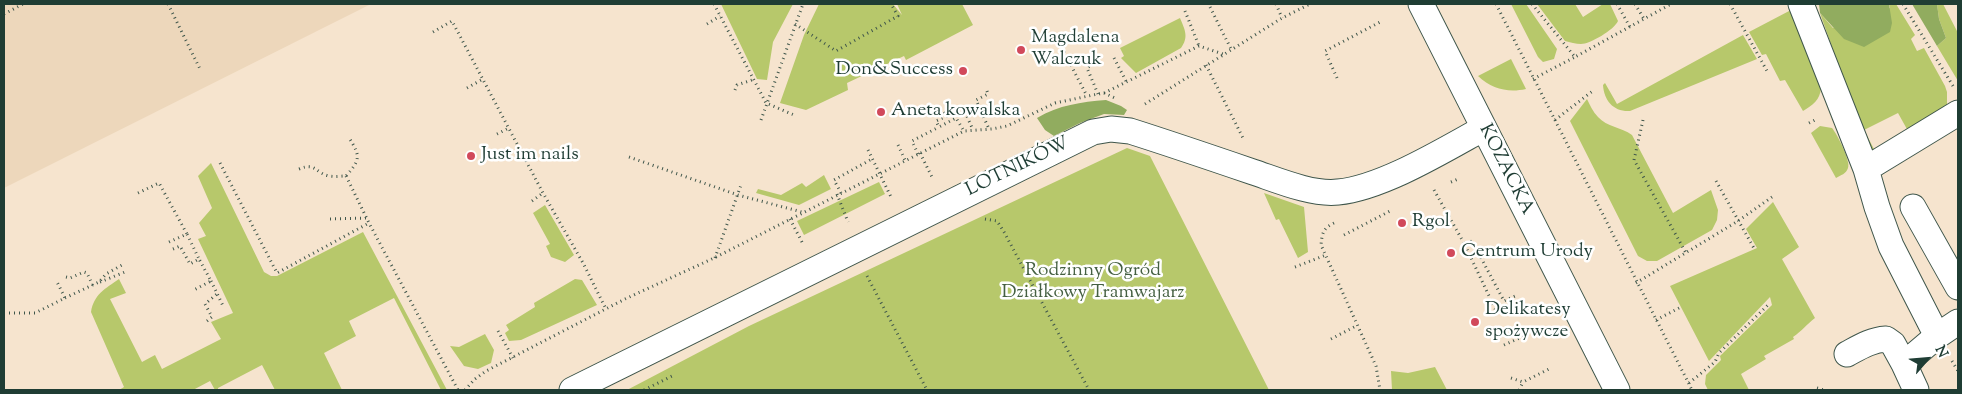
<!DOCTYPE html>
<html>
<head>
<meta charset="utf-8">
<style>
	body { margin:0 }
	#map { position:relative; width:1962px; height:394px; overflow:hidden; background:#f6e4ce; font-family:"Sorts Mill Goudy",serif }
	canvas { display:block }
	.frame { position:absolute; inset:0; border:5px solid #1f3d34; pointer-events:none }
	.north { position:absolute; left:1902px; top:334px; width:50px; height:50px; -webkit-text-stroke:4px #fff; paint-order:stroke; rotate:63deg; font-size:14px; font-weight:700; line-height:20px; text-align:center; color:#1f3d34 }
	.north::after { content:''; display:block; margin:auto; width:18px; height:22px; background:#1f3d34; clip-path:polygon(50% 0,100% 100%,50% 72%,0 100%) }
</style>
</head>
<body>
<div id="map">
<canvas width="1962" height="394"></canvas>
<div class="frame"></div>
<div class="north">N</div>
</div>
<script>
const context = document.querySelector('canvas').getContext('2d');
context.lineJoin = 'round';
function fillPath(path, color) { context.fillStyle = color; context.fill(path, 'evenodd'); }
function trace(path, color, width, dash) { context.strokeStyle = color; context.lineWidth = width; context.lineCap = dash ? 'butt' : 'round'; context.setLineDash(dash || []); context.stroke(path); }
function drawText(font, color, halo, rows, align = 'center') {
  context.font = font + ' "Sorts Mill Goudy",serif'; context.lineWidth = 5; context.setLineDash([]); context.textBaseline = 'middle'; context.strokeStyle = halo; context.fillStyle = color; for (const [text, x, y, turn = 0] of rows) {
    context.save(); context.translate(x, y); context.rotate((+turn || 0) * Math.PI / 180); context.textAlign = isNaN(turn) ? turn : align; if (halo) context.strokeText(text, 0, 0); context.fillText(text, 0, 0); context.restore();
  }
}
const built = new Path2D(`
	M4,4h367l-367,184z`);
const green = new Path2D(`
	M721,4h72l-20,38 -6,38 -10,-1z
	M819,4h74l9,11 -5,-11h65l11,21 -67,35 -2,-4 -57,27 1,7 -42,20 -26,-7 24,-68z
	M1511,4h15l31,45 -3,10 -11,3 -5,-5z
	M1537,4h38l8,13 20,-13h7l8,17c-4,9 -28,23 -37,23 -5,0 -11,-2 -16,-3z
	M1889,4h7l19,31 -4,4 6,12 7,-3 21,38 2,6v13l-39,26 -10,-18 -34,17 11,21 -3,2 -5,-6 -47,-134 13,15 57,-20z
	M1937,4h6l15,29v48l-21,-35 9,-8 -7,-19z
	M1791,10l30,78c-1,12 -8,17 -18,23l-18,-31 -5,1 -14,-27 -4,1 -13,-23z
	M1180,18c5,12 9,19 1,30l-45,25 -15,-15 3,-2 -4,-8z
	M1743,35l14,24 -127,52c-16,1 -26,-10 -27,-26l2,-2 12,21z
	M1511,59l15,30c-18,4 -34,0 -48,-13z
	M1587,99c3,6 6,13 11,18 9,10 23,10 34,18l41,78 38,-23 7,20 -1,10 -5,10 -55,31h-10l-9,-5 -68,-135z
	M1820,126l12,2c5,6 19,33 16,40 -2,6 -7,7 -12,10l-25,-45z
	M1127,148l23,8 119,234h-642l122,-64z
	M211,163l53,109 7,4h6l86,-44 84,158h-6l-47,-92 -45,23 7,15 -32,17 18,37h-67l-13,-25 -44,23v2h-3l-5,-9 -17,9h-74l5,-3 -33,-75c3,-18 14,-23 28,-33l7,14 -16,6 32,63 13,-7 7,14 59,-30 -10,-17 22,-9 -35,-74 8,-3 -7,-13 13,-15 -14,-32z
	M824,175l7,14 -32,16 -43,-12 2,-4 23,6 21,-12 4,4z
	M879,182l6,12 -81,41 -7,-14z
	M1264,193l40,14 4,45 -10,6 -19,-39 -3,1z
	M1773,202l26,45 -17,12 33,59c-8,6 -13,13 -22,19l1,2 -30,17 2,3 -25,15 8,16h-41l-3,-6 1,-9 15,-15 -1,-4 52,-51 -2,-8 -61,64 -39,-75 87,-38 -11,-19z
	M545,205l29,50 -9,7 -14,-5 -5,-11 4,-2 -17,-31z
	M575,279l7,1 15,25 -76,35 -12,1 -4,-8 4,-3 -3,-5 29,-18 -1,-4z
	M485,334l9,16 -3,13 -13,6 -14,-3 -14,-20 9,1z
	M1435,367l12,23h-55l-1,-19 17,2z`);
const forest = new Path2D(`
	M1819,4h70l3,19 -2,9 -26,15 -20,-8 -24,-26z
	M1912,4h25l2,15 7,19 -9,8z
	M1106,100l15,6 6,4 -3,5 -20,-1 -24,9 -26,13 -9,-6 -8,-12c22,-13 44,-16 69,-18z`);
const path = new Path2D(`
	M168,4l33,67
	M714,4l52,99 28,12
	M1276,4l6,14
	M1496,4l196,386
	M1532,4l43,53 96,-53
	M1617,4l13,23
	M1635,4l9,15
	M1730,4l37,67
	M1903,4l50,82
	M1210,7l21,42
	M1185,11l14,35
	M4,14l19,-10
	M707,24l13,-8
	M795,24l41,27 62,-35 -7,-12
	M433,32l19,-11 91,172 40,70 23,46
	M1064,52l23,44
	M1114,58l12,23
	M1206,65l37,73
	M1337,78l-12,-27 57,-30
	M1533,79l42,-22
	M467,88l16,-9
	M735,90l2,-5 15,-5
	M987,91l1,3 -12,6 13,29
	M1104,93l95,-47 24,8
	M1098,94l-11,-26 12,-9v-4
	M1145,104l137,-86 28,-14
	M944,112l3,4 -11,5 3,6 17,-9 8,13
	M965,112l8,18
	M761,120l42,-116
	M1555,120l39,-30
	M1643,120l-9,40 52,93
	M1809,123l8,-4
	M497,134l12,-6
	M898,145l7,15
	M868,150l24,49
	M920,153l13,26
	M918,154l-6,-13 27,-14
	M629,157l109,38 64,17
	M220,163l57,110 92,-50
	M299,169c17,-7 16,4 30,7 6,1 12,0 17,0 14,-16 15,-20 3,-38
	M346,176l23,47 89,167
	M1716,181l39,69
	M1451,182l7,-3
	M1434,190l31,55 7,-4 32,60 11,-5
	M138,193l21,-10 28,51
	M841,193l-7,-13 38,-21
	M837,194l11,28
	M532,201l11,-8
	M330,219l37,-1
	M790,219l13,25
	M985,219l12,2 7,11 85,158
	M1334,223c-11,5 -12,11 -13,22l55,121 4,24
	M1344,235l48,-25
	M169,242l18,-8 12,25
	M1465,245l33,70 21,-11
	M173,249l7,-3 10,18 9,-5 12,22 -19,10
	M715,258l26,-73
	M1295,267l31,-12
	M867,276l60,114
	M66,277l4,1 14,-6 3,1 6,13
	M211,281l13,27
	M100,282l25,-10
	M1636,283l102,-62 34,-24
	M65,298l34,-16 7,-8 16,-9
	M4,313h31l30,-15 -8,-16
	M1656,320l25,-13
	M207,321l5,-4 -7,-13 12,-10
	M498,331l15,27
	M1331,339l25,-13
	M1504,345l29,-13
	M1952,361l6,10
	M1511,378l12,4 28,-14
	M1689,383l26,-21 4,-9 50,-49
	M1817,388l7,2
	M465,390l10,-11 11,-8 139,-72 89,-41 250,-127 28,-2 15,-3 48,-23 43,-9 6,-1 13,6
	M644,390l30,-15
	M1519,390l4,-8`);
const street = new Path2D(`
	M1421,4l196,386
	M1801,4l65,165 92,-56
	M1866,169l11,38 14,39 46,90
	M1913,207l45,80
	M1847,354c13,-7 24,-14 39,-15l7,5 11,20
	M572,390l521,-258 18,-3 19,2c41,13 82,27 123,41 24,8 59,23 85,20 44,-4 106,-42 146,-64
	M1916,390l-12,-26 33,-28 21,-14`);
const markers = [
	[1021,50,5,"#d1495b"],
	[963,71,5,"#d1495b"],
	[881,112,5,"#d1495b"],
	[471,156,5,"#d1495b"],
	[1402,223,5,"#d1495b"],
	[1451,253,5,"#d1495b"],
	[1475,322,5,"#d1495b"]
];
const poiNames = [
	["Magdalena",1031,39],
	["Walczuk",1031,61],
	["Don&Success",953,71,"right"],
	["Aneta kowalska",891,112],
	["Just im nails",481,156],
	["Rgol",1412,223],
	["Centrum Urody",1461,253],
	["Delikatesy",1485,311],
	["spożywcze",1485,333]
];
const streetNames = [
	["LOTNIKÓW",1018,168,-26],
	["KOZACKA",1505,170,63]
];
const parkNames = [
	["Rodzinny Ogród",1093,272],
	["Działkowy Tramwajarz",1093,294]
];
fillPath(built, '#edd7bb');
fillPath(green, '#b7c86b');
fillPath(forest, '#91ac5f');
trace(street, '#3f564b', 27);
trace(path, '#3f564b', 3, [1, 4]);
trace(street, '#fff', 25);
for (const [x, y, r, color] of markers) { const dot = new Path2D(); dot.arc(x, y, r, 0, 2 * Math.PI); context.fillStyle = color; context.fill(dot); trace(dot, '#fff', 2); }
drawText('19px', '#1f3d34', '#fff', poiNames, 'left');
drawText('19px', '#1f3d34', '#fff', streetNames);
drawText('19px', '#456042', '#fff', parkNames);
</script>
</body>
</html>
